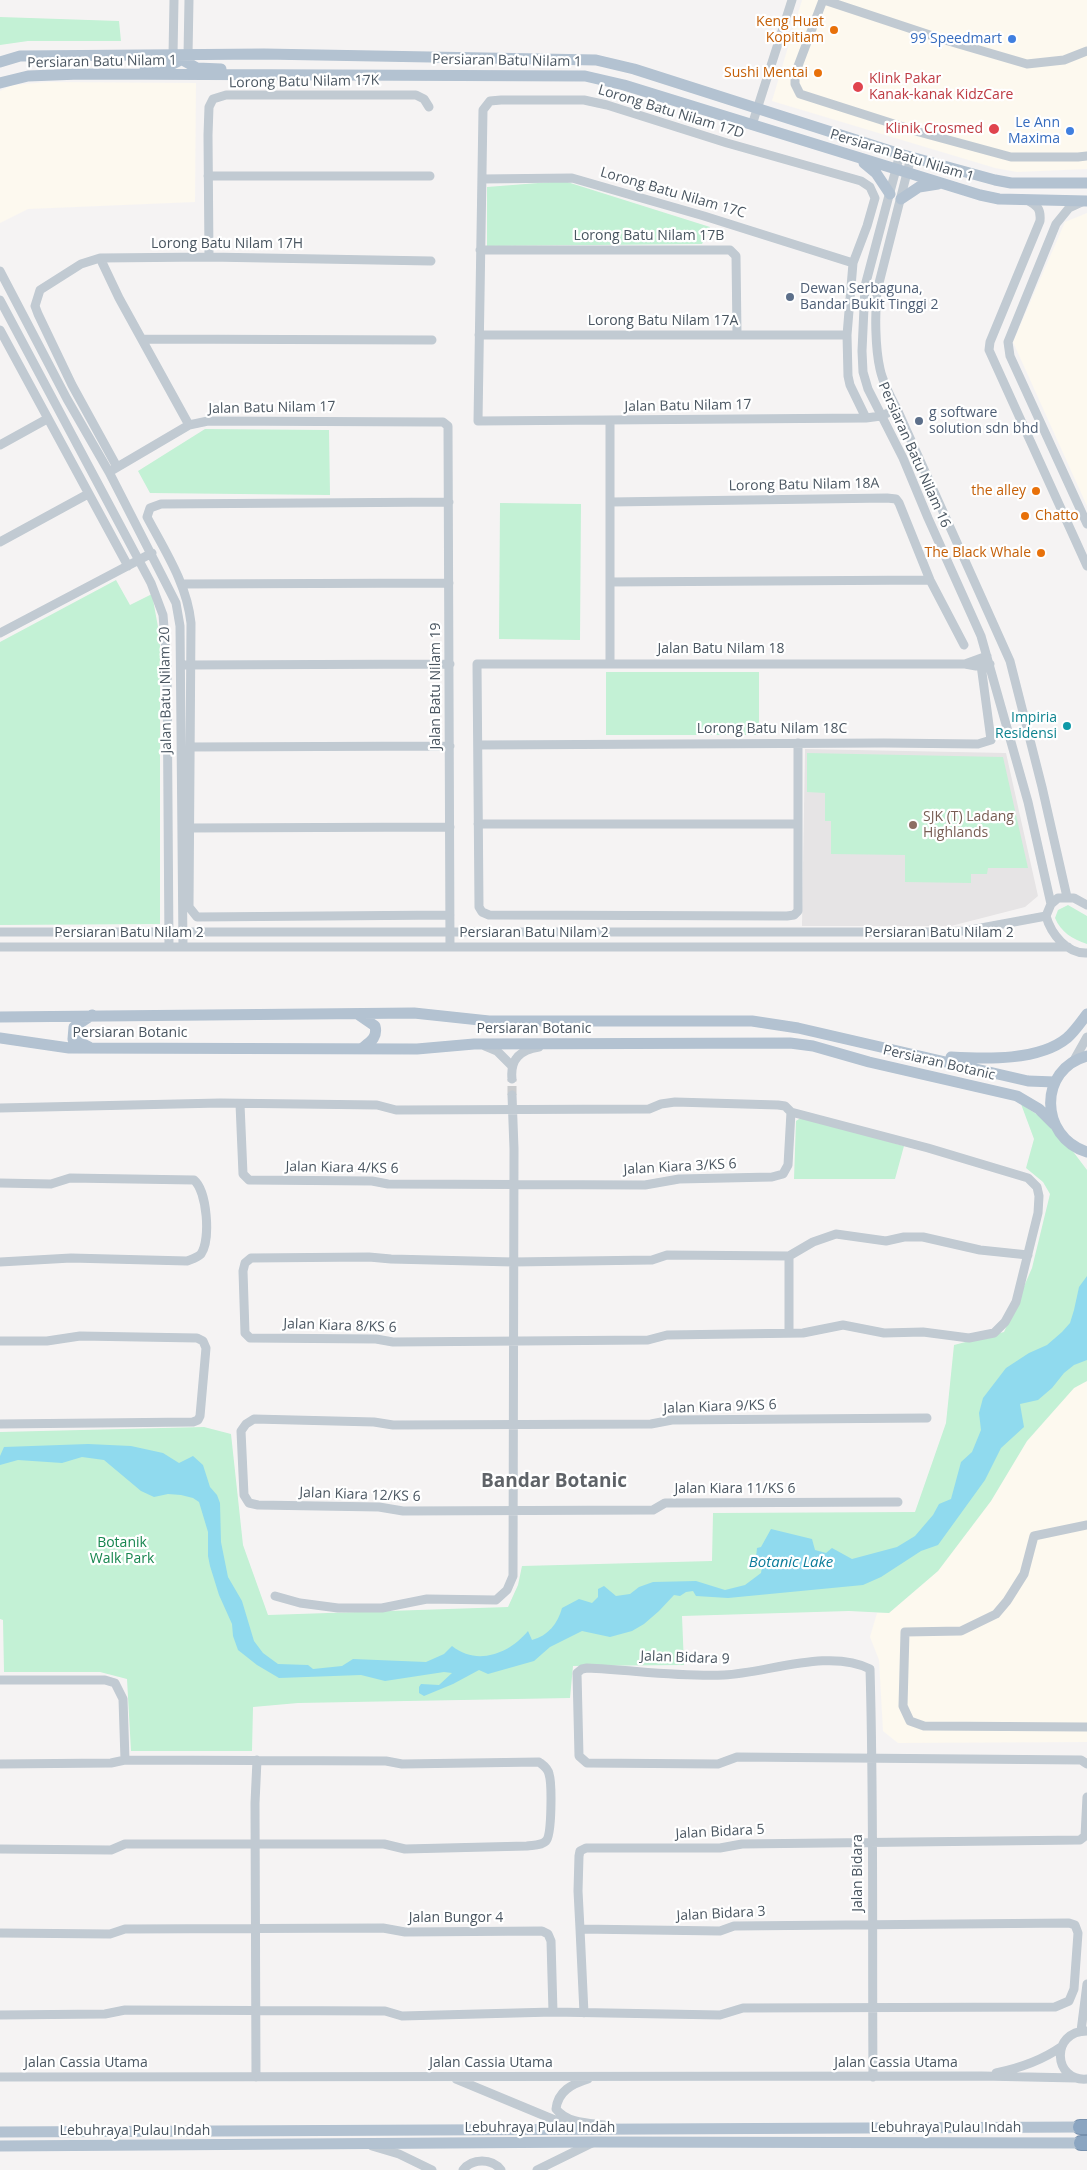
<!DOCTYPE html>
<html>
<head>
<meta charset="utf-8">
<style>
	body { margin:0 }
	canvas { display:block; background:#f5f3f3 }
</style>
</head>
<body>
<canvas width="1087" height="2170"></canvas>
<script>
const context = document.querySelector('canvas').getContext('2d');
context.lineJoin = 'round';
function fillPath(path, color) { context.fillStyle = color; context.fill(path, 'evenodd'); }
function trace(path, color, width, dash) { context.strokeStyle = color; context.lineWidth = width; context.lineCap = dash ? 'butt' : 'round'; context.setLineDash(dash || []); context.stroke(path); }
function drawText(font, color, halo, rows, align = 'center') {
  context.font = font + ' "Open Sans",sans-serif'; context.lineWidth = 4.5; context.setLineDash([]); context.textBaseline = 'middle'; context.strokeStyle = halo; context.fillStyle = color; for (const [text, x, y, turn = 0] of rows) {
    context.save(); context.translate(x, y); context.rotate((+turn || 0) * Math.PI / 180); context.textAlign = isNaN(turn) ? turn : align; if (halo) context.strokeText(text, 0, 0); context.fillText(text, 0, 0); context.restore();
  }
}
const commercial = new Path2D(`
	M802,0h285v169l-70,3 -22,-4 -223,-67z
	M49,82l147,1 -1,119 -167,7 -28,14v-132l12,-6z
	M1087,213v293l-74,-164 52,-120z
	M1087,1381v361l-189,1 -15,-12 -4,-71 -9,-23 7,-24h12l49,-42 53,-70 36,-60 47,-53z`);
const education = new Path2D(`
	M805,749l201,4 32,143 -13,11 -74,19h-149z`);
const green = new Path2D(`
	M0,17l119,4 2,20h-93l-28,4z
	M564,181l146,46 -8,17 -215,2v-59z
	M205,429l124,1 1,65 -180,-2 -12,-22z
	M500,503l81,1 -1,136 -81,-1z
	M116,580l14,25 22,-11 8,44v286l-160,1v-283z
	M606,672h153v63h-153z
	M807,753l196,4 25,111h-40l-1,6h-16v9l-66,-1v-27l-74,-1v-33h-6v-28l-18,-1z
	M1068,905l19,11v28c-15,-5 -26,-12 -32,-26l3,-8z
	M1021,1104l32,21 34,45v211l-13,7 -47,53 -36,60 -53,70 -49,42 -40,-2 -167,5 2,49 -111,1 -3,32 -272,5 -45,4 -1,44h-121l-4,-72 -27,-7h-96l-1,-52 -3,-1v-187l204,-5 27,7 12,111 25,70 240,-8 10,-22 4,-19 190,-5 1,-48 202,-1 31,-89 8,-78 50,-13 28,-64 18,-74 -7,-12 -17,-14 8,-29z
	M802,1117l102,29 -9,33h-101l2,-58z`);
const water = new Path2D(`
	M1087,1276v84l-13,5 -10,8 -12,15 -14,12 -18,4 4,23 -23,21 -16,32 -47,65 -17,6 -40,26 -18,8 -135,13 -32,-2 -3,-5 -7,1 -6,4 -6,-1 -15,16 -15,13 -12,7 -22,6 -28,-6 -32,16 -16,14 -46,13 -9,-4 -26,14 -29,12 -5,-3v-6l2,-3 18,1 13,-12 -8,-1 -59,9 -24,-6 -82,3 -22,-13 -19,-15 -5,-14 -1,-12 -13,-29 -9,-29 -2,-10v-24l-9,-30 -6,-4 -12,-3 -13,-1 -14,3 -13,-6 -37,-31 -22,-3 -20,6 -44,-3 -18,5v-9l4,-9 84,-3 43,2 32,7 16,10 14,-7 10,9 7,22 7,8 3,8 1,39 7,35 14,24 12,40 9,12 15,11 30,1 5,4 29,-3 11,-7 73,3 18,-8 8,-8c25,20 57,8 76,-15l4,9c16,-4 26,-17 30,-32l17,-9 13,4 6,-6v-8l6,-3 12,10 14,-2 9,-7 14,-5 43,-1 29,9 20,-5 16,-12 2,-12 -7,-4 1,-9 4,-1 10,-18 41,10 3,11 11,3 6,-5 20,11 45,-12 18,-11 18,-21 6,-11 12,-5 10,-37 11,-10 9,-22 -2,-17 4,-15 23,-30 23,-15 18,-8 15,-13 8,-9 4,-13 5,-23z`);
const minorTunnel = new Path2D(`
	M512,1095v-16`);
const minor = new Path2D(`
	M823,0l-28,74v10l5,10 119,38 92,25h67l9,-1
	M824,0l121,40 82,24 37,-4 23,-9
	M173,55l1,-55
	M188,55l1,-55
	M752,125l40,-125
	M900,154l-35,132 -3,65 1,21 5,17 35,69 25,60 53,118 47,166 23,102
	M911,157l-34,134c-2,23 -2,56 3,78 3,14 10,27 17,40l113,252 32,126 25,110
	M208,176h222
	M482,179l90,-1 132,38 149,47
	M1027,200c11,6 14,9 13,21l-50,121 -1,8 98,216
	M1082,202l-13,6 -13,16 -48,118 2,14 77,168
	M480,250h250l6,6 1,78
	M209,257l-1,-122 1,-28 4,-8 13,-4h190l8,4 5,8
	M100,258l19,40 70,127
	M0,271l67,128 42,73 67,131 4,23 3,321
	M0,300l151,283 12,32 4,50 2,282
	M0,330l128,236
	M479,335h368
	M142,339l290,1
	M866,418l-16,-33 -2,-9 -1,-41 6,-72 14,-37 8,-28 -5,-11 -9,-6 -134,-38 -120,-38 -23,-5h-83l-11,1 -7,9 -5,311 388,-3 15,-2 16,-7
	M610,421v242
	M0,445l47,-26
	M117,467l-45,-82 -34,-71 -3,-8 5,-16 41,-26 19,-6 109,-1 222,4
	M109,472l80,-47 19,-4 225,1h10l5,4 2,521
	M449,502l-288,2 -11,4 -3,9c18,34 40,67 44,106l-2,284 8,10 253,-2
	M611,502l276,-4 9,1 3,4 31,77 34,65
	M0,542l88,-48
	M610,582l320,-2
	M182,584l267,-1
	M0,633l152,-80
	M965,664l22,-8
	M185,665l265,-1
	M798,743v168l-4,4 -7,1 -298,-1 -7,-3 -3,-5 -2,-243h488l11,2 14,-2
	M478,745l406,-2 94,1 13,-4 -10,-75
	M190,747l260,-1
	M478,824h320
	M190,828l260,-1
	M1087,905l-13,-7h-16l-7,6 -5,12c5,18 21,38 41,37
	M0,932h935l30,-1 81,-15
	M0,947h1068
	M485,1046l12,5 15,15
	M1073,1062l14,-25
	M512,1079c-2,-20 8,-29 27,-32
	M240,1104l3,70 6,6 123,1 16,3 257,1 34,-6 93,-2 11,-3 5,-9 3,-53
	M0,1108l220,-5 157,2 19,5 253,-1 12,-5 14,-2 103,3 7,1 6,6
	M791,1112l137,36 100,30 9,9 2,9 -1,17 -22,89 -11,20 -11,11 -25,5 -46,-6 -39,1 -41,-8 -40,8 -136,2 -19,5 -255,2 -17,-3 -126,-1 -5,-5 -2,-62 2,-8 6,-5 118,-1 22,2 122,3 139,-2 15,-5 122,1 24,-14 23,-8 50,7 18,-4h19l57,13 48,5
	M0,1183l51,1 19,-6 124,2c13,11 17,59 7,74 -4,4 -9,5 -14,7l-116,-3 -71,4
	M789,1333v-77
	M0,1341h47l33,-5 117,2 6,3 3,7 -6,68 -2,4 -5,2 -193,2
	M898,1502l-233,1 -12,7 -250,1 -24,-4 -121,-2 -9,-2 -5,-8 -3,-64 5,-7 8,-5 120,3 19,3 258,-1 21,-4 255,-2
	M1087,1525l-53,11 -10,38 -17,27 -11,13 -35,17 -56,1 -2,74 7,15 14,5 163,1
	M275,1596l25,7 38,5h44l45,-9 69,1 11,-10 6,-14 1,-427 -2,-54
	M0,1680h105l10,3 8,16 2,61
	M0,1764l111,-1 14,-3 261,1 16,3 137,-2c4,3 9,6 10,12 3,9 3,61 -3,67 -5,5 -13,4 -19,5l-122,3 -21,-5h-259l-14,6 -111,-1
	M580,1929l4,84
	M0,1933l110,1 15,-5 258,-1 22,4 137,-1 6,3 3,7 2,71
	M0,2015l105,-1 20,-4 260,1 17,5 151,-4 167,3 23,-7 312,-1 14,-6 5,-12 4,-56 -3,-8 -6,-2 -335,3 -14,5 -140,-2 -2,-38 1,-35 1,-5 6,-3h134l22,-4 338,-4 5,-4 2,-39
	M1081,2031l6,-47
	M1087,2031c-37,0 -34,51 0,48
	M996,2073c24,-5 45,-12 65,-26
	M0,2077l982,-1 94,2
	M256,2077l-1,-274 2,-43
	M873,2077c-1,-136 1,-272 -3,-408 -40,-21 -103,4 -146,6 -45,2 -91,-5 -137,-7l-5,1 -5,4 2,83 8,7 131,1 19,-7 344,3 6,4
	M456,2079l118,49
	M588,2079c-16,5 -30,12 -32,30 11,14 31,14 48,16
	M372,2146l27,8 33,16
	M463,2170c9,-12 29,-12 38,0
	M537,2170l55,-27`);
const major = new Path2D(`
	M177,57l20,11 24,1
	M0,62l20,-6 244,-2 332,6 38,9 266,85 95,26 16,3h76
	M145,69c14,0 30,-4 41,-13
	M0,83l28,-7 52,-2 505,2 39,9 356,110 19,4 88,2
	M864,163l12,10 14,21
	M901,199l18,-12 19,-3
	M359,1015l16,11c3,12 -5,16 -14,23
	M0,1017l414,-4 75,8h263l46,7 230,53 27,1
	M0,1038l69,10 348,1 57,-5 316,-1 23,3 56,16 148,34 22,13 15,15
	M89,1047l-16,-8 1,-12 18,-12
	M1087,1056c-49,13 -48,81 0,96
	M951,1057c35,2 88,4 116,-19 8,-7 14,-16 20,-24
	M0,2132l1080,-5
	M0,2146l595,-4 486,1`);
const highway = new Path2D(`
	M1080,2127h7
	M1081,2143h6`);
const markers = [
	[834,30,5,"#e8710a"],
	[1012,39,5,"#3f7fe0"],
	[818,73,5,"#e8710a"],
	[858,87,6,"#e0444e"],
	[994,129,6,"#e0444e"],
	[1070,131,5,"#3f7fe0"],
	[790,297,5,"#5c6f8a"],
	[919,421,5,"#5c6f8a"],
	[1036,491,5,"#e8710a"],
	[1025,516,5,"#e8710a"],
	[1041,553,5,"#e8710a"],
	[1067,726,5,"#0f9aa8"],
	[913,825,5,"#8d6e63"]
];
const foodNames = [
	["Keng Huat",824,22],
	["Kopitiam",824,38],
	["Sushi Mentai",808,73],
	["the alley",1026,491],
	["Chatto",1035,516,"left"],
	["The Black Whale",1031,553]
];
const shopNames = [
	["99 Speedmart",1002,39],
	["Le Ann",1060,123],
	["Maxima",1060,139]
];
const streetNames = [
	["Persiaran Batu Nilam 1",507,61,1],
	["Persiaran Batu Nilam 1",102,62,-1],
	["Lorong Batu Nilam 17K",304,82,-1],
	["Lorong Batu Nilam 17D",671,112,17],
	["Persiaran Batu Nilam 1",902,156,17],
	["Lorong Batu Nilam 17C",673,193,16],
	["Lorong Batu Nilam 17B",649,236],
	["Lorong Batu Nilam 17H",227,244],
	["Lorong Batu Nilam 17A",663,321],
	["Jalan Batu Nilam 17",688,406,-1],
	["Jalan Batu Nilam 17",272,408,-1],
	["Persiaran Batu Nilam 16",914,455,66],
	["Lorong Batu Nilam 18A",804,485,-1],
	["Jalan Batu Nilam 18",721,649],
	["Jalan Batu Nilam 19",436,686,-90],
	["Jalan Batu Nilam 20",166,690,-91],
	["Lorong Batu Nilam 18C",772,729],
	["Persiaran Batu Nilam 2",129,933],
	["Persiaran Batu Nilam 2",534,933],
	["Persiaran Batu Nilam 2",939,933],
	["Persiaran Botanic",534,1029],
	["Persiaran Botanic",130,1033],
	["Persiaran Botanic",939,1063,13],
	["Jalan Kiara 3/KS 6",680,1167,-3],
	["Jalan Kiara 4/KS 6",342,1168,1],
	["Jalan Kiara 8/KS 6",340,1326,2],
	["Jalan Kiara 9/KS 6",720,1407,-2],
	["Jalan Kiara 11/KS 6",735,1489],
	["Jalan Kiara 12/KS 6",360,1495,2],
	["Jalan Bidara 9",685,1658,2],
	["Jalan Bidara 5",720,1832,-3],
	["Jalan Bidara",858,1873,-90],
	["Jalan Bidara 3",721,1914,-3],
	["Jalan Bungor 4",456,1918],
	["Jalan Cassia Utama",86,2063],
	["Jalan Cassia Utama",491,2063],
	["Jalan Cassia Utama",896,2063],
	["Lebuhraya Pulau Indah",540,2128],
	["Lebuhraya Pulau Indah",946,2128],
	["Lebuhraya Pulau Indah",135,2131]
];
const healthNames = [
	["Klink Pakar",869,79],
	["Kanak-kanak KidzCare",869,95],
	["Klinik Crosmed",983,129,"right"]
];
const serviceNames = [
	["Dewan Serbaguna,",800,289],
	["Bandar Bukit Tinggi 2",800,305],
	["g software",929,413],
	["solution sdn bhd",929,429]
];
const cultureNames = [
	["Impiria",1057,718],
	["Residensi",1057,734]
];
const educationNames = [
	["SJK (T) Ladang",923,817],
	["Highlands",923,833]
];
const parkNames = [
	["Botanik",122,1543],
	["Walk Park",122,1559]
];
const waterNames = [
	["Botanic Lake",791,1563]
];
const districtNames = [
	["Bandar Botanic",554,1482]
];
fillPath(commercial, '#fdf9ef');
fillPath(education, '#e6e4e5');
fillPath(green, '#c3f1d5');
fillPath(water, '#90daee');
trace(minorTunnel, '#caccce', 9, [9, 4.5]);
trace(highway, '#7690ad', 16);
trace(minor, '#c1cad2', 9);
trace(major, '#b3c2d1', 11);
trace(highway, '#8ba5c1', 14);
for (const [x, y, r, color] of markers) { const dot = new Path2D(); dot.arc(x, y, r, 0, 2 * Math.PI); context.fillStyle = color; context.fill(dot); trace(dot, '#fff', 2); }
drawText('14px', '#c56008', '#fff', foodNames, 'right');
drawText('14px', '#366cbe', '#fff', shopNames, 'right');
drawText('14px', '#4a5661', '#fff', streetNames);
drawText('14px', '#be3a42', '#fff', healthNames, 'left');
drawText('14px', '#4e5e75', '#fff', serviceNames, 'left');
drawText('14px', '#0d838f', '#fff', cultureNames, 'right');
drawText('14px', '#785e54', '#fff', educationNames, 'left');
drawText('14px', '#17864f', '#fff', parkNames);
drawText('italic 15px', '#0c7c9b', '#fff', waterNames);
drawText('bold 19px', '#5f6368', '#fff', districtNames);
</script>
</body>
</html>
